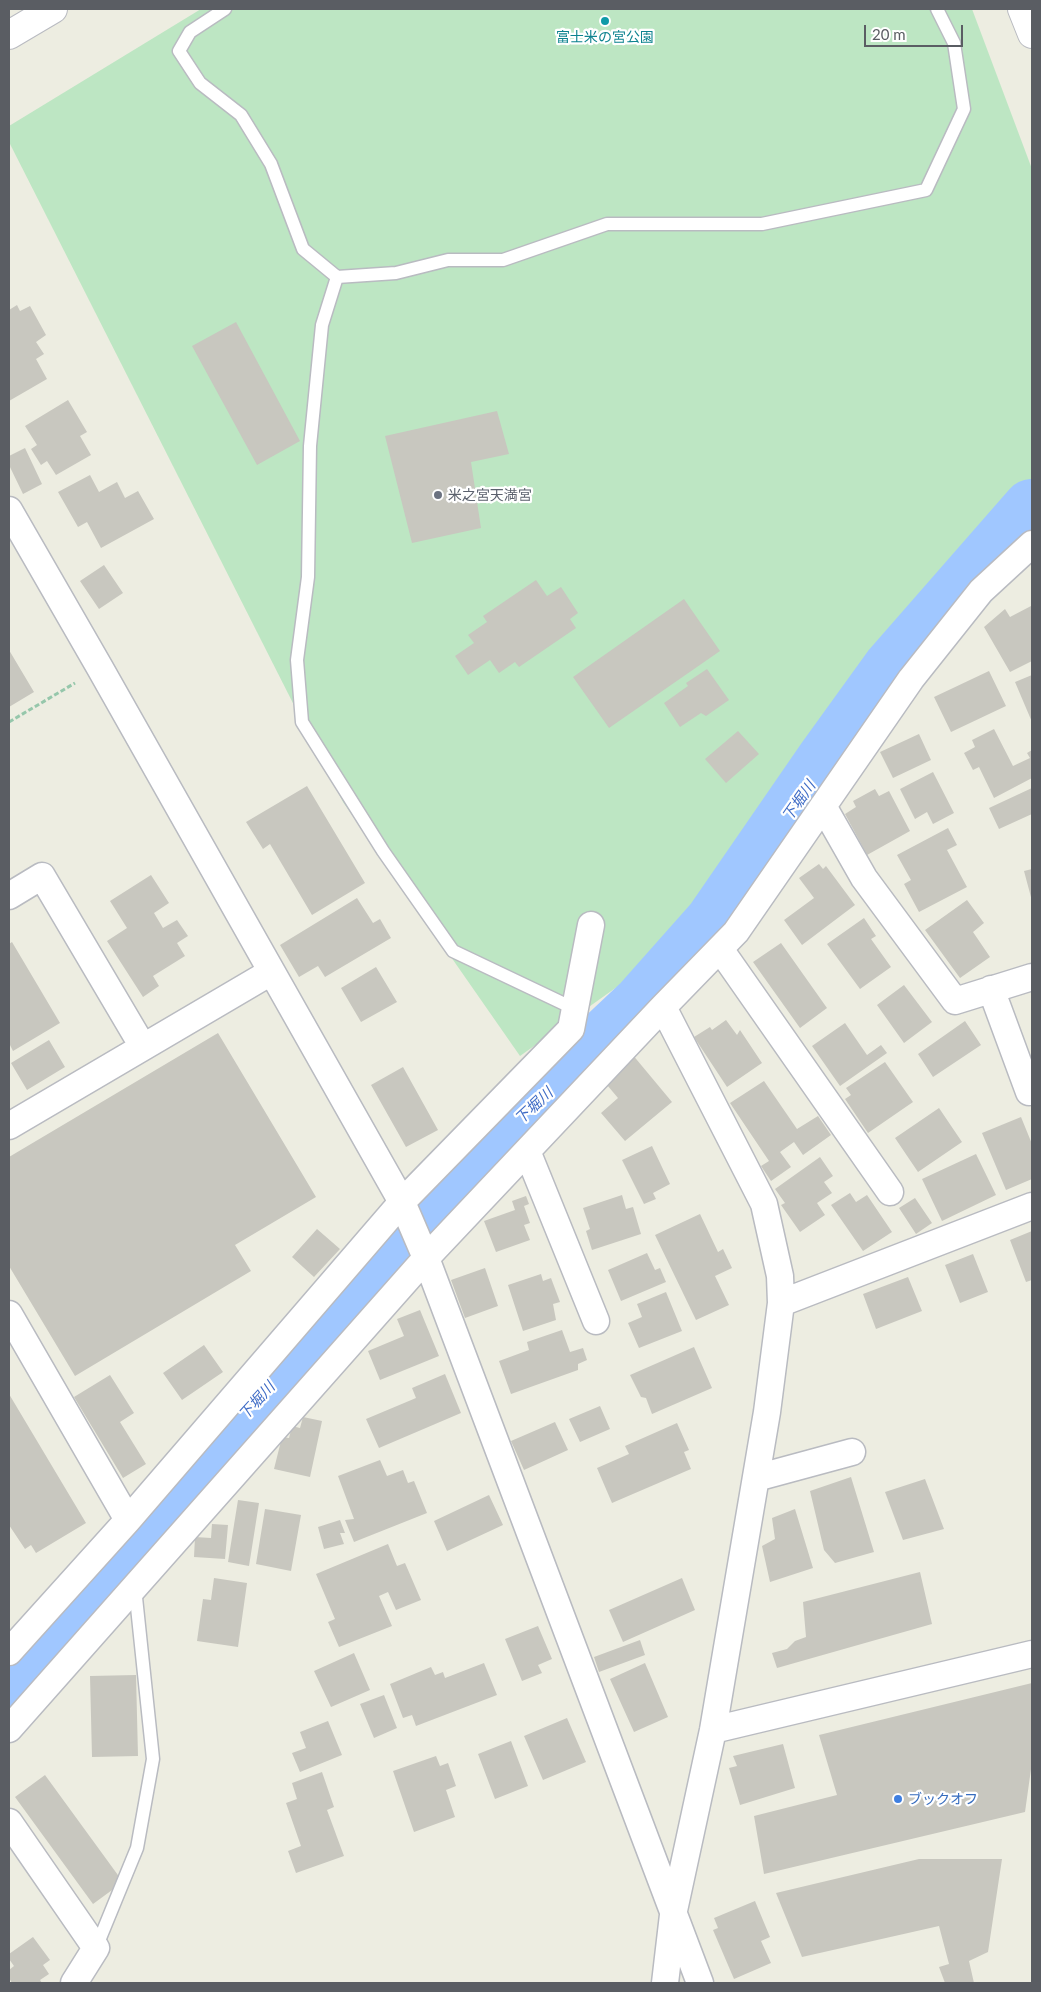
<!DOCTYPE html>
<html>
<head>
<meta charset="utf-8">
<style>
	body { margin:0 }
	#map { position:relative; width:1041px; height:1992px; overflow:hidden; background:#edede1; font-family:Lato,sans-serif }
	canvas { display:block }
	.frame { position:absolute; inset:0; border:10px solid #5a5d63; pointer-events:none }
	.scale { position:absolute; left:864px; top:25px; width:99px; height:22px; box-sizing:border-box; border:2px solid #5a5d63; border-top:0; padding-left:6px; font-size:15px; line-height:18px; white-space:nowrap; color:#5a5d63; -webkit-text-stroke:4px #fff; paint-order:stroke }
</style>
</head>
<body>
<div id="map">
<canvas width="1041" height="1992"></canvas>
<div class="frame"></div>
<div class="scale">20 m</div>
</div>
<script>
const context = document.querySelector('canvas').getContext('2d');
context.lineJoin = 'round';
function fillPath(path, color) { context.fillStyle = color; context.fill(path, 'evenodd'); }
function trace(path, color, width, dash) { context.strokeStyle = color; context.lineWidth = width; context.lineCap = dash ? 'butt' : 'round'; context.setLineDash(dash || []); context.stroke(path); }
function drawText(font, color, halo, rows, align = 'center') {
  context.font = font + ' Lato,"Noto Sans JP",sans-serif'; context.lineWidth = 4.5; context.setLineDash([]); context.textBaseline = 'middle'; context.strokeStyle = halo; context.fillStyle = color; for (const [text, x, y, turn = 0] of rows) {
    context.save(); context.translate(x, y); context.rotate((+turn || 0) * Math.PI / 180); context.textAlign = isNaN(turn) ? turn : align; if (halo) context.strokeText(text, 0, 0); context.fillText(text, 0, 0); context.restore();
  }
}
const green = new Path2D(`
	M201,9h771l60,160v318l-366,465 -146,104 -177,-254 -334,-660v-16z`);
const river = new Path2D(`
	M9,1681l431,-487 203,-191 71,-80 113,-164 65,-90 140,-160`);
const building = new Path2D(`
	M17,305l3,6 10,-5 16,29 -10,7 8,12 -8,5 11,20 -38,22v-91z
	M236,322l64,119 -43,24 -65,-119z
	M68,400l19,32 -7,4 11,19 -35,20 -9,-14 -6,4 -10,-16 6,-4 -12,-19z
	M497,411l12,43 -38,8 10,66 -69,15 -27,-107z
	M25,448l17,36 -19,10 -14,-29v-9z
	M90,475l9,17 18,-10 8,16 13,-7 16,28 -53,29 -14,-26 -9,5 -20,-35z
	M104,565l19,28 -24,16 -19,-28z
	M536,580l11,16 14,-9 17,26 -8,6 6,9 -57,39 -4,-5 -16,11 -9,-13 -22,15 -13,-19 19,-13 -6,-8 19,-13 -4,-6z
	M684,599l36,52 -111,77 -36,-51z
	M1031,606l1,55 -22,11 -26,-45 21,-18 5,8z
	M9,650l25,42 -25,15z
	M707,669l22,31 -23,16 -5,-3 -21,14 -16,-24 24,-17 -2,-3z
	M989,671l17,35 -55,26 -17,-35z
	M1032,675v47l-17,-40z
	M994,729l19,37 17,-8 -3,-5 5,-3v28l-38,20 -15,-31 -6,3 -9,-17 11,-6 -3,-7z
	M738,731l21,23 -33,29 -21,-24z
	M919,734l12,26 -38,18 -13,-26z
	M933,772l21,41 -21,11 -6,-12 -12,7 -15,-30z
	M307,786l58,97 -53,32 -42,-71 -7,5 -17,-27z
	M1032,788v26l-33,15 -10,-21z
	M875,789l4,7 10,-5 21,40 -43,24 -22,-41 11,-7 -3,-6z
	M948,828l9,17 -10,5 20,37 -48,25 -15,-28 7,-4 -14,-25z
	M819,864l4,5 3,-3 29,39 -53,40 -18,-25 30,-22 -15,-20z
	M1032,869v32l-8,-30z
	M151,875l18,28 -15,10 9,15 14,-8 11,16 -11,7 8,13 -32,20 6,10 -16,11 -36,-56 20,-13 -17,-27z
	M357,898l16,25 7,-4 11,19 -66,39 -7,-11 -19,11 -19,-32z
	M967,900l17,23 -11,9 17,25 -30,21 -35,-48z
	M864,918l12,18 -5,3 20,28 -31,22 -33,-45z
	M12,942l48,81 -47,28 -4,-8v-99z
	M781,943l46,65 -27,20 -47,-66z
	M376,967l21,35 -36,20 -20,-34z
	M904,985l28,37 -28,21 -27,-38z
	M726,1020l11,15 3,-5 22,33 -35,24 -33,-50 16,-10 2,3z
	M965,1021l16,24 -48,32 -15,-23z
	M845,1023l22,32 14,-10 6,8 -47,33 -28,-40z
	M218,1033l98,164 -81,48 16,26 -176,105 -66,-110v-109z
	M49,1040l16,27 -38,23 -16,-27z
	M632,1054l40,48 -47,39 -24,-28 17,-15 -16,-19z
	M885,1062l28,40 -45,31 -23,-34 6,-4 -5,-7z
	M403,1067l35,63 -32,17 -35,-62z
	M764,1081l33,48 21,-13 13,19 -28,20 -9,-13 -14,10 11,15 -20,14 -10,-15 8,-5 -39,-58z
	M939,1108l23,34 -44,30 -23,-34z
	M1021,1117l11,27v35l-26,11 -24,-57z
	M652,1146l18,38 -17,9 3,6 -12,5 -22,-44z
	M976,1154l20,41 -54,26 -20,-42z
	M820,1157l13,19 -9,6 8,11 -15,10 8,12 -25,17 -19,-27 4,-2 -10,-14z
	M850,1193l6,9 11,-7 25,37 -29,19 -32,-46z
	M622,1195l4,14 7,-2 8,27 -49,16 -6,-19 4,-2 -7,-21z
	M526,1196l3,8 -5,2 6,17 -6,2 6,15 -34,12 -12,-31 31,-11 -3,-9z
	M915,1198l17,25 -16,11 -17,-26z
	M700,1214l18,38 5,-3 9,19 -17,8 14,29 -33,15 -41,-85z
	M317,1229l23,20 -26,28 -22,-20z
	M1032,1231v49l-6,2 -16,-42z
	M647,1253l8,17 5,-2 6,14 -45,19 -13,-31z
	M973,1254l15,38 -28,11 -15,-38z
	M485,1268l13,38 -33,12 -14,-38z
	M541,1274l2,7 8,-3 9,24 -7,2 3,16 -33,11 -15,-46z
	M908,1277l14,34 -46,18 -13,-35z
	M666,1292l16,39 -43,17 -11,-25 14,-6 -5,-13z
	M420,1310l19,46 -59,24 -12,-29 36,-15 -7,-17z
	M562,1330l8,22 13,-4 4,12 -9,4v6l-67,24 -12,-33 30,-11 -2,-8z
	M204,1345l19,27 -41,28 -19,-27z
	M694,1347l18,41 -60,26 -6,-16 -5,-1 -11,-22z
	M445,1374l16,39 -82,35 -13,-29 50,-21 -4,-10z
	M110,1375l24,38 -14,9 26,42 -23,14 -49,-81z
	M9,1394l77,129 -50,30 -5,-8 -6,4 -16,-24z
	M600,1406l10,23 -30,13 -11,-23z
	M303,1417l19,4 -12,56 -36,-8 8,-32 7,1 3,-12 8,2z
	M555,1422l13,28 -44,20 -13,-29z
	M677,1423l12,27 -5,2 7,17 -79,34 -15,-35 32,-14 -4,-8z
	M380,1460l7,16 16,-6 5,13 6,-2 13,32 -73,29 -9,-22 9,-1 -16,-43z
	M851,1477l23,75 -39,11 -11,-13 -14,-59z
	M925,1479l19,50 -41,11 -18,-48z
	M489,1495l14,30 -56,26 -13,-30z
	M238,1500l21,3 -10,63 -21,-4z
	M265,1509l36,6 -10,56 -35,-7z
	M795,1509l18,59 -43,14 -8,-36 13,-7 -3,-21z
	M340,1520l5,13h-5l4,11 -20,5 -6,-22z
	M212,1524l16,1 -3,34 -31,-2 1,-20 16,1z
	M388,1544l9,22 8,-3 16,37 -25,10 -8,-18 -9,4 13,30 -53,21 -11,-25 7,-3 -19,-45z
	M920,1572l12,52 -155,44 -5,-15 15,-4 8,-8 11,-4 -3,-35z
	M214,1578l33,5 -9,64 -41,-6 6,-42 8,1z
	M682,1578l13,32 -72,32 -14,-32z
	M538,1626l14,33 -14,6 4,8 -20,8 -17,-42z
	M640,1640l5,15 -46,17 -5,-15z
	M354,1653l16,37 -39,17 -17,-36z
	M484,1663l13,32 -81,31 -4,-11 -9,3 -13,-34 41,-17 4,8 8,-3 2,6z
	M645,1663l23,54 -34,15 -24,-53z
	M136,1675l2,81 -46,1 -2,-81z
	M1032,1683v79l-7,50 -261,62 -10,-58 83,-21 -18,-60z
	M384,1695l13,33 -23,10 -14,-34z
	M567,1718l19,44 -43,18 -19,-44z
	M328,1721l14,34 -42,17 -8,-19 14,-5 -6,-16z
	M511,1741l17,45 -33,13 -17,-45z
	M783,1744l12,44 -55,17 -11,-37 8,-2 -4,-10z
	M436,1756l4,10 8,-3 8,23 -10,4 9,27 -41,15 -21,-61z
	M322,1772l12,35 -7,3 17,46 -48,17 -8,-22 13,-5 -15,-43 11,-4 -5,-16z
	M45,1775l78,107 -30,22 -78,-107z
	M919,1859h83l-14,93 -19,9 5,22h-29l-6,-16 10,-3 -10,-38 -137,31 -26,-64z
	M755,1901l15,36 -9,4 10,22 -37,16 -21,-49 5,-2 -4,-10z
	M33,1937l17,23 -7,5 6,9 -9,6 2,3h-30l-3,-5v-8l5,-4 -5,-7v-5z`);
const path = new Path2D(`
	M9,722l66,-39`);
const service = new Path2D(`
	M225,9l-35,23 -11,19 21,32 41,32 30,49 32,85 34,28 59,-4 52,-13h55l104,-36h155l164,-34 38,-81 -10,-66 -17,-34
	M337,277l-15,48 -12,121 -2,131 -11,83 5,62 81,129 70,100 122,58
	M96,1948l41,-100 16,-89 -18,-171`);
const minor = new Path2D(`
	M9,510l91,158 302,534 24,56 274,725
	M823,806l41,72 91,123 77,-24
	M9,896l33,-20 101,171
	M720,949l170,243
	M991,989l38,103
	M663,1007l101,197 16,72 1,27 -14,109 -54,318 -40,185 -8,68
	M9,1126l262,-154
	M527,1151l69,170
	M781,1303l251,-97
	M9,1314l119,206
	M756,1478l96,-26
	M9,1652l119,-132 274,-318 169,-173 20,-104
	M9,1729l417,-471 237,-251 73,-75 175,-253 70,-88 51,-47
	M713,1730l319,-76
	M9,1822l87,126 -22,35`);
const tertiary = new Path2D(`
	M1022,9l10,25
	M9,35l44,-26`);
const markers = [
	[605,21,5,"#0f9aa8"],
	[438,495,5,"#6b7280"],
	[898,1799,5,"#3f7fe0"]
];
const cultureNames = [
	["富士米の宮公園",605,37]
];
const worshipNames = [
	["米之宮天満宮",448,495]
];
const shopNames = [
	["ブックオフ",908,1799]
];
const waterNames = [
	["下堀川",799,801,-55],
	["下堀川",534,1106,-43],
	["下堀川",257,1401,-48]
];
fillPath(green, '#bde6c3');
trace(river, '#a0c7ff', 60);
fillPath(building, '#c8c7bf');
trace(service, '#b9bbc1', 15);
trace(minor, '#b9bbc1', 29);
trace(tertiary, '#b9bbc1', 30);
trace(path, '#96c7ab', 3, [5, 2.5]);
trace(service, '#fff', 12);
trace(minor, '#fff', 26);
trace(tertiary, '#fff', 28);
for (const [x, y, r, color] of markers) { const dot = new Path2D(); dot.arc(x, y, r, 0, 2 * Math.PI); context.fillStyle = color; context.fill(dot); trace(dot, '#fff', 2); }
drawText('14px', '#0d838f', '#fff', cultureNames);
drawText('14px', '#5b616d', '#fff', worshipNames, 'left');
drawText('14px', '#366cbe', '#fff', shopNames, 'left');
drawText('italic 15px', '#3f6cc6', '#fff', waterNames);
</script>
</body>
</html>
